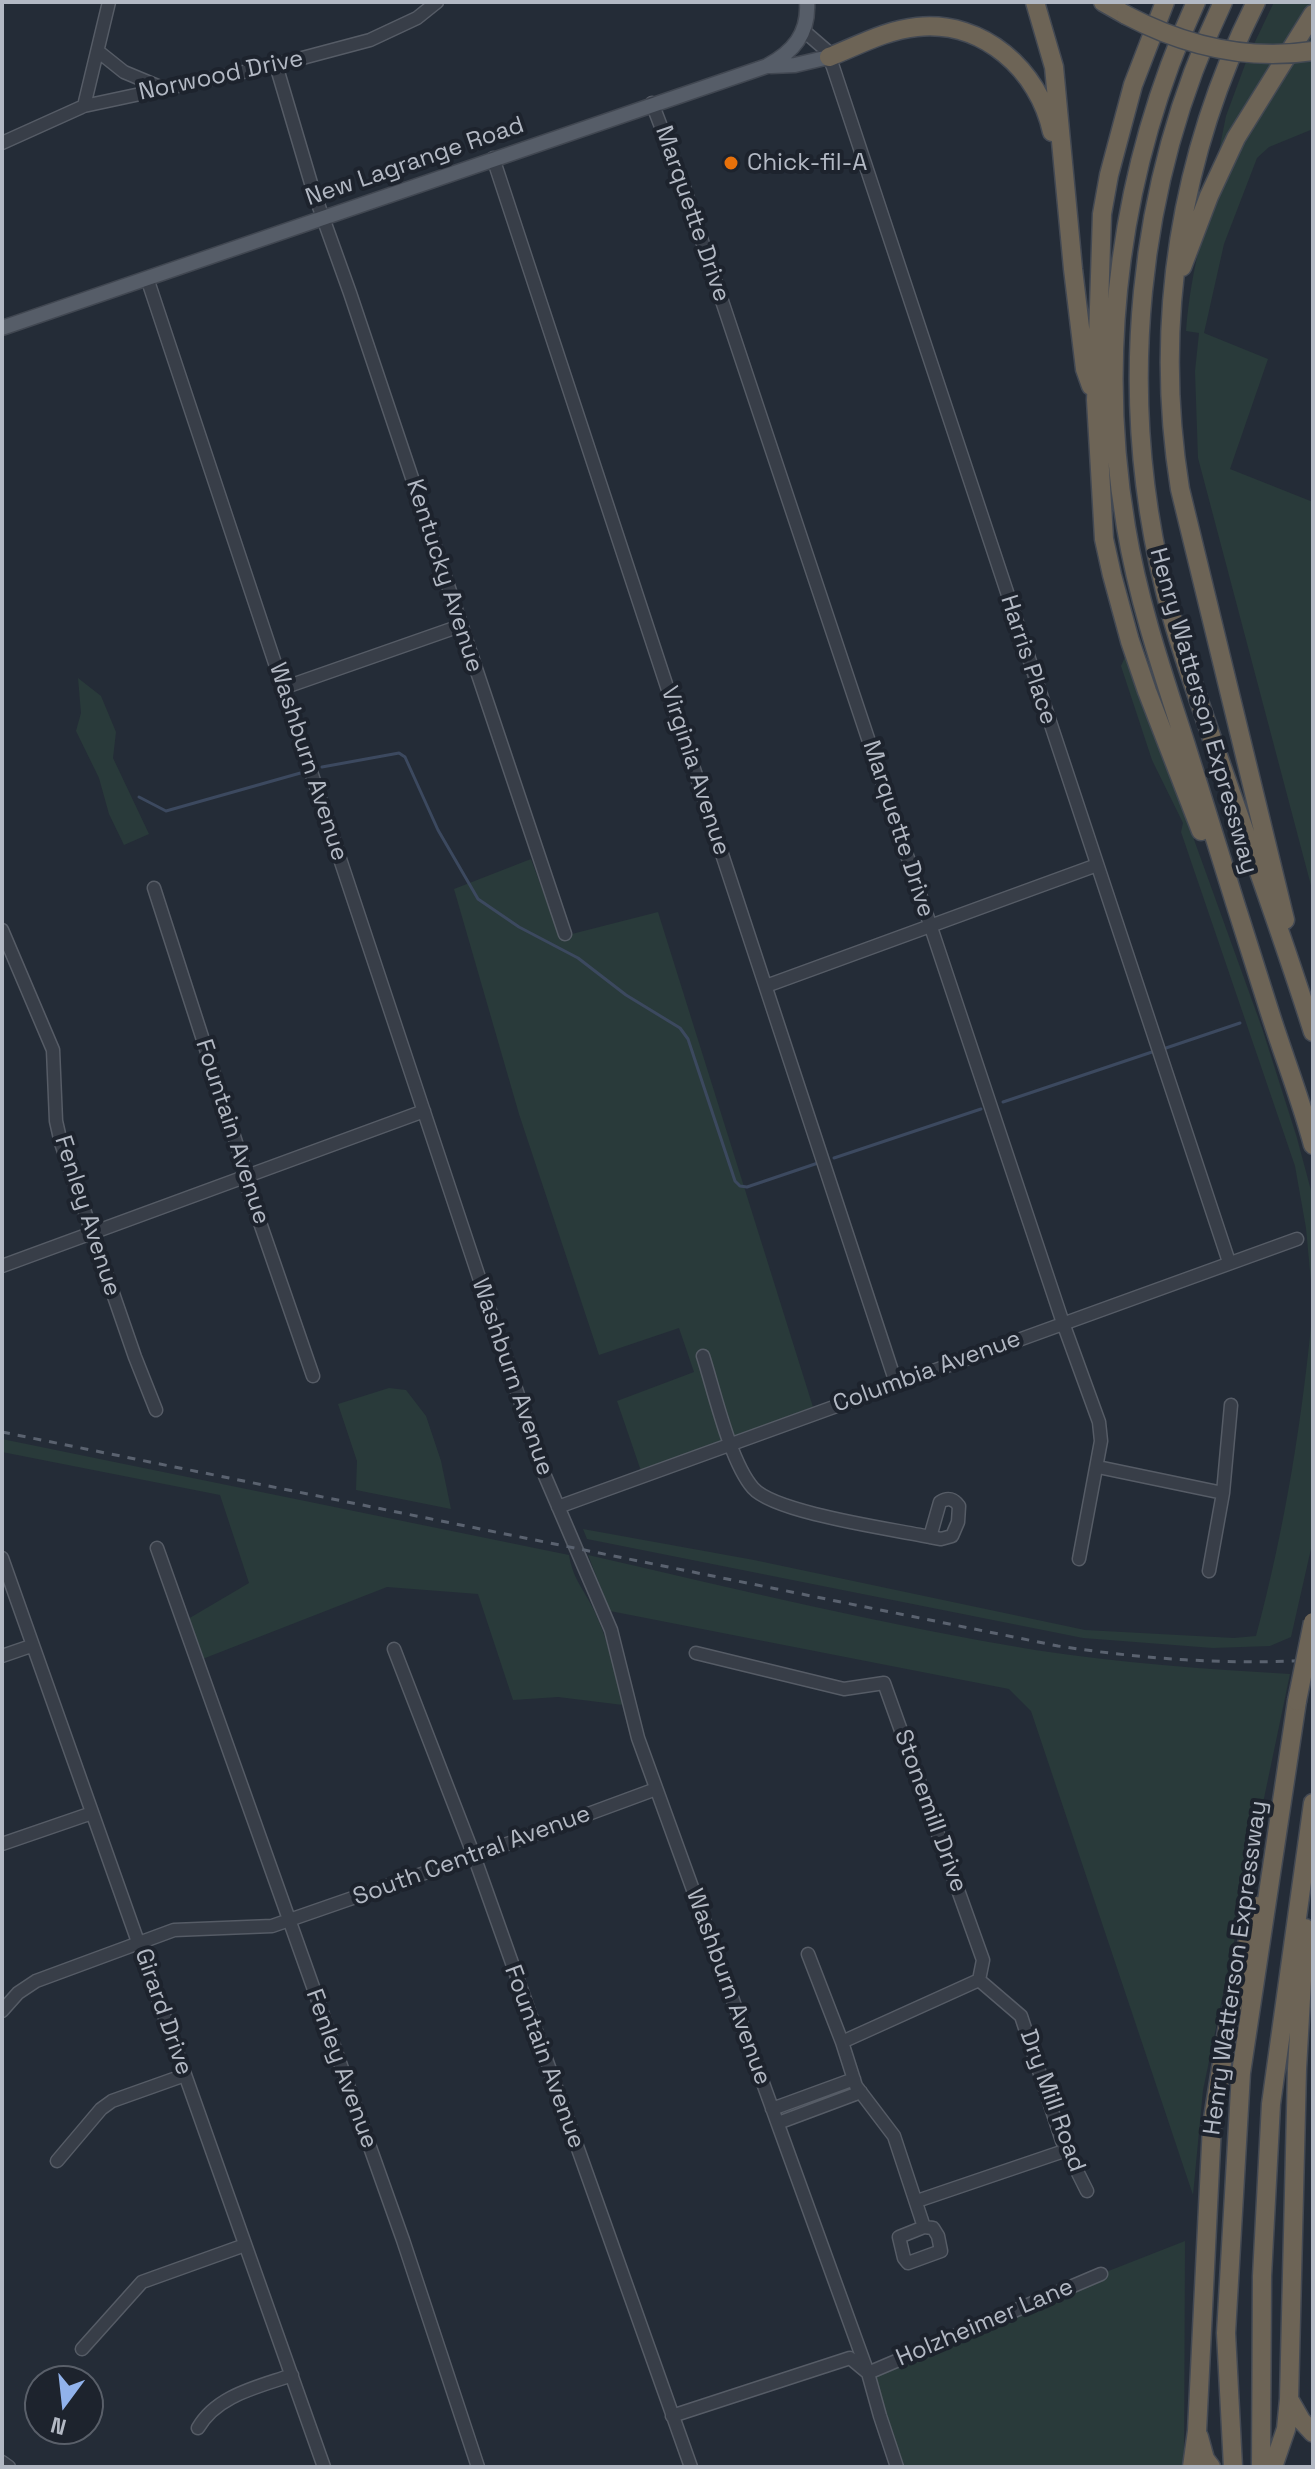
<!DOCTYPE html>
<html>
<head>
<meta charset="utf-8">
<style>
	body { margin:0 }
	#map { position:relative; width:1315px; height:2469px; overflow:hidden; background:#242c37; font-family:"Space Grotesk",sans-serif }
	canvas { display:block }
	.frame { position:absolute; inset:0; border:4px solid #b3b9c4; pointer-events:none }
	.north { position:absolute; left:24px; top:2365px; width:80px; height:80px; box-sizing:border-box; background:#1d232d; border:2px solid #595f69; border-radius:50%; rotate:195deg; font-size:22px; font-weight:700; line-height:32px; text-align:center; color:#b3b9c4 }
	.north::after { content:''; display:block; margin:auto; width:28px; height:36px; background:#91b2eb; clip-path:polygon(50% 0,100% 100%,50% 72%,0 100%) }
</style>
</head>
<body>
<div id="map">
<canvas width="1315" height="2469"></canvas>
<div class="frame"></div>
<div class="north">N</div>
</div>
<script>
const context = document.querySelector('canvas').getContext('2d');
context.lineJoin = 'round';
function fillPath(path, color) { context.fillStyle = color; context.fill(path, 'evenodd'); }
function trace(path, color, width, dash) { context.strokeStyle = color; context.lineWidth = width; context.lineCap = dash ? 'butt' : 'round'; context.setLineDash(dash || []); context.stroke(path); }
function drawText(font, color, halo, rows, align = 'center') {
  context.font = font + ' "Space Grotesk",sans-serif'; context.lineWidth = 8; context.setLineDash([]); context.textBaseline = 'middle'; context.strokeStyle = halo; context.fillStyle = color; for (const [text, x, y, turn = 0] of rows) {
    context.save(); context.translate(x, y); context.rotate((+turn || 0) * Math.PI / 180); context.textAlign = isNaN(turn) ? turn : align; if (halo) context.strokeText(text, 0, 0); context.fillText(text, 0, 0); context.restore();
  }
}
const green = new Path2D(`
	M1274,2h39v2l-26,41 -34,1z
	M1313,26v103l-44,18 -12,11 -33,86 -20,89 64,26 -38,110 83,33v391l-115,-435 -3,-87 4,-38 -13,-2c5,-60 20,-125 48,-178 23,-44 53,-85 79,-127z
	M1246,62l30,1 -58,93 8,-40z
	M1125,657l67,177 70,194 35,110 16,60v106l-7,-76 -11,-62 -114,-334 2,-9 -31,-63 -31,-94z
	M78,678l23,18 15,36 -3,26 36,76 -25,11 -15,-31 -10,-36 -23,-47 5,-18z
	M531,859l29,78 98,-25 155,495 -172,64 -24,-70 77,-29 -15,-44 -80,27 -80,-241 -65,-225z
	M1313,1305v235l-22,97 -21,9 -57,2 -130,-10 -496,-99 -4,-10 171,31 331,70 149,8 22,-2c29,-108 47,-220 57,-331z
	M389,1388l17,2 20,26 15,45 10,48 -95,-19 1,-29 -19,-57z
	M2,1439l567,116c4,24 14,33 25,55 14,30 22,63 29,95l-65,-8 -45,3 -35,-106 -91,-7 -187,73 -12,-41 61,-36 -29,-88 -218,-43z
	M588,1555c148,34 297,70 447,95 85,13 170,19 255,24l-87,416 -10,105 -162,-484 -22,-22 -399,-78z
	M1185,2241l-1,226h-279l-39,-101z`);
const stream = new Path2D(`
	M322,767l77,-14 6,4 33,73 40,69 41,28 59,31 48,37 54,33 8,11 47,142 5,5 7,1 71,-24
	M139,797l27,14 138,-39
	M1166,1048l74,-25
	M1003,1102l149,-50
	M834,1158l147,-49`);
const minor = new Path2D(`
	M804,31l22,19 7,17 396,1195
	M99,52l25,20 36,15
	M276,65l37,125 37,103 215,641
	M652,103l32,84 379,1136 36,99 2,19 -22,118
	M84,106l25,-104
	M2,143l82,-37 192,-41 94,-25 47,-22 20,-16
	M493,158l403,1225
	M147,278l398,1198 66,154 27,108 230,635 12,43 17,51
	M283,688l177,-62
	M154,888l90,279 4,21 65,188
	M2,930l51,120 3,71 5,22 74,214 21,53
	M766,986l331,-121
	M2,1266l422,-155
	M703,1356c11,34 27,106 50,132 22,25 139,41 177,49l11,2 11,-3 6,-14 1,-16c-5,-7 -11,-9 -19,-4l-10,35
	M1098,1467l125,26
	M558,1507l739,-268
	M157,1548l246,692 75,227
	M2,1558l322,909
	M1209,1571l14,-78 8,-88
	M394,1649l80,207 217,611
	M696,1653l148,36 40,-6 99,277 -4,20
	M2,1656l29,-10
	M2,1844l90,-31
	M808,1954l34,88 14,44 38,50 30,91 9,1 5,8 3,15 -33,12 -4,-5 -5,-21 25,-10
	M979,1980l42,36 41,125 25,50
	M2,2011l16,-18 18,-12 138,-51 98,-4 216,-75 168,-62
	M842,2042l137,-62
	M772,2109l82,-30
	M778,2123l83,-31
	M57,2161l44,-52 11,-8 73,-26
	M917,2201l150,-51
	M82,2349l60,-67 103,-37
	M672,2416l178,-58 18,15 233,-99
	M198,2428c19,-33 60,-41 94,-53
	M2,2462l7,5`);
const major = new Path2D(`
	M771,66l24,-1 34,-8
	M2,328l765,-262c26,-14 42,-32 40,-64`);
const highway = new Path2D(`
	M1035,2l19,65 19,202 12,100 6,17
	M1103,2l23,13
	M1165,2l-32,83 -24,90 -7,39 -6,186 8,139 8,36 18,66 17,50 54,140
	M1196,2c-75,164 -100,347 -70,525 12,73 36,144 59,215 28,90 56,181 85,271 14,44 31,87 43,132
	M1223,2c-87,182 -107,393 -58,589 13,53 32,104 50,156 33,95 68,190 98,285
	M1256,2c-76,151 -103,320 -76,487l105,431
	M829,57c28,-11 57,-27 88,-30 66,-7 122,43 135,105
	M1182,267l27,-71 27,-58 77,-124
	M1289,2399l12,21 12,13
	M1199,2437l6,22 6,8
	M1192,2467l5,-36 15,-306 16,-100 28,-119
	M1233,2467l-7,-134 15,-260 56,-372
	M1261,2467l1,-191 9,-172 42,-301
	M1273,2467l13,-38 3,-30 8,-330 8,-141`);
const rail = new Path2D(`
	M2,1432l1056,214c85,13 169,19 255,14`);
const highwayBridge = new Path2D(`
	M1126,15c59,31 121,46 187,36
	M1297,1701l16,-79`);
const markers = [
	[731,163,8,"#e8710a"]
];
const streetNames = [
	["Norwood Drive",221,76,-12],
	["New Lagrange Road",415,162,-19],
	["Marquette Drive",692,214,71],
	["Kentucky Avenue",444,576,72],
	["Harris Place",1028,660,72],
	["Henry Watterson Expressway",1203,711,74],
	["Washburn Avenue",308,762,72],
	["Virginia Avenue",695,771,72],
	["Marquette Drive",898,829,72],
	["Fountain Avenue",232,1132,72],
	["Fenley Avenue",87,1216,72],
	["Columbia Avenue",927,1372,-20],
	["Washburn Avenue",512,1377,71],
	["Stonemill Drive",930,1811,70],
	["South Central Avenue",472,1856,-20],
	["Henry Watterson Expressway",1236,1968,-82],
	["Washburn Avenue",728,1987,70],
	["Girard Drive",163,2012,71],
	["Fountain Avenue",544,2057,70],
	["Fenley Avenue",341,2069,70],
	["Dry Mill Road",1052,2101,70],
	["Holzheimer Lane",985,2323,-23]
];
const poiNames = [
	["Chick-fil-A",747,163]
];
fillPath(green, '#293a3a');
trace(stream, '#3c495f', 3);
trace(minor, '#565c66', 15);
trace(major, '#414751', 17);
trace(highway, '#434953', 21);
trace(minor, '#383e48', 12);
trace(major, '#565d68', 14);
trace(highway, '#6d6456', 18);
trace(rail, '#5a626f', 3, [8, 8]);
trace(highwayBridge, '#434953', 21, []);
trace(highwayBridge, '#6d6456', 18);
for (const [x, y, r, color] of markers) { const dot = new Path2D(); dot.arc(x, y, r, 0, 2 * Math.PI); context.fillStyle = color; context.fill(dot); trace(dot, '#1d232d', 3); }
drawText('24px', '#b3b9c4', '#1d232d', streetNames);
drawText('24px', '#b3b9c4', '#1d232d', poiNames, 'left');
</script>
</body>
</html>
